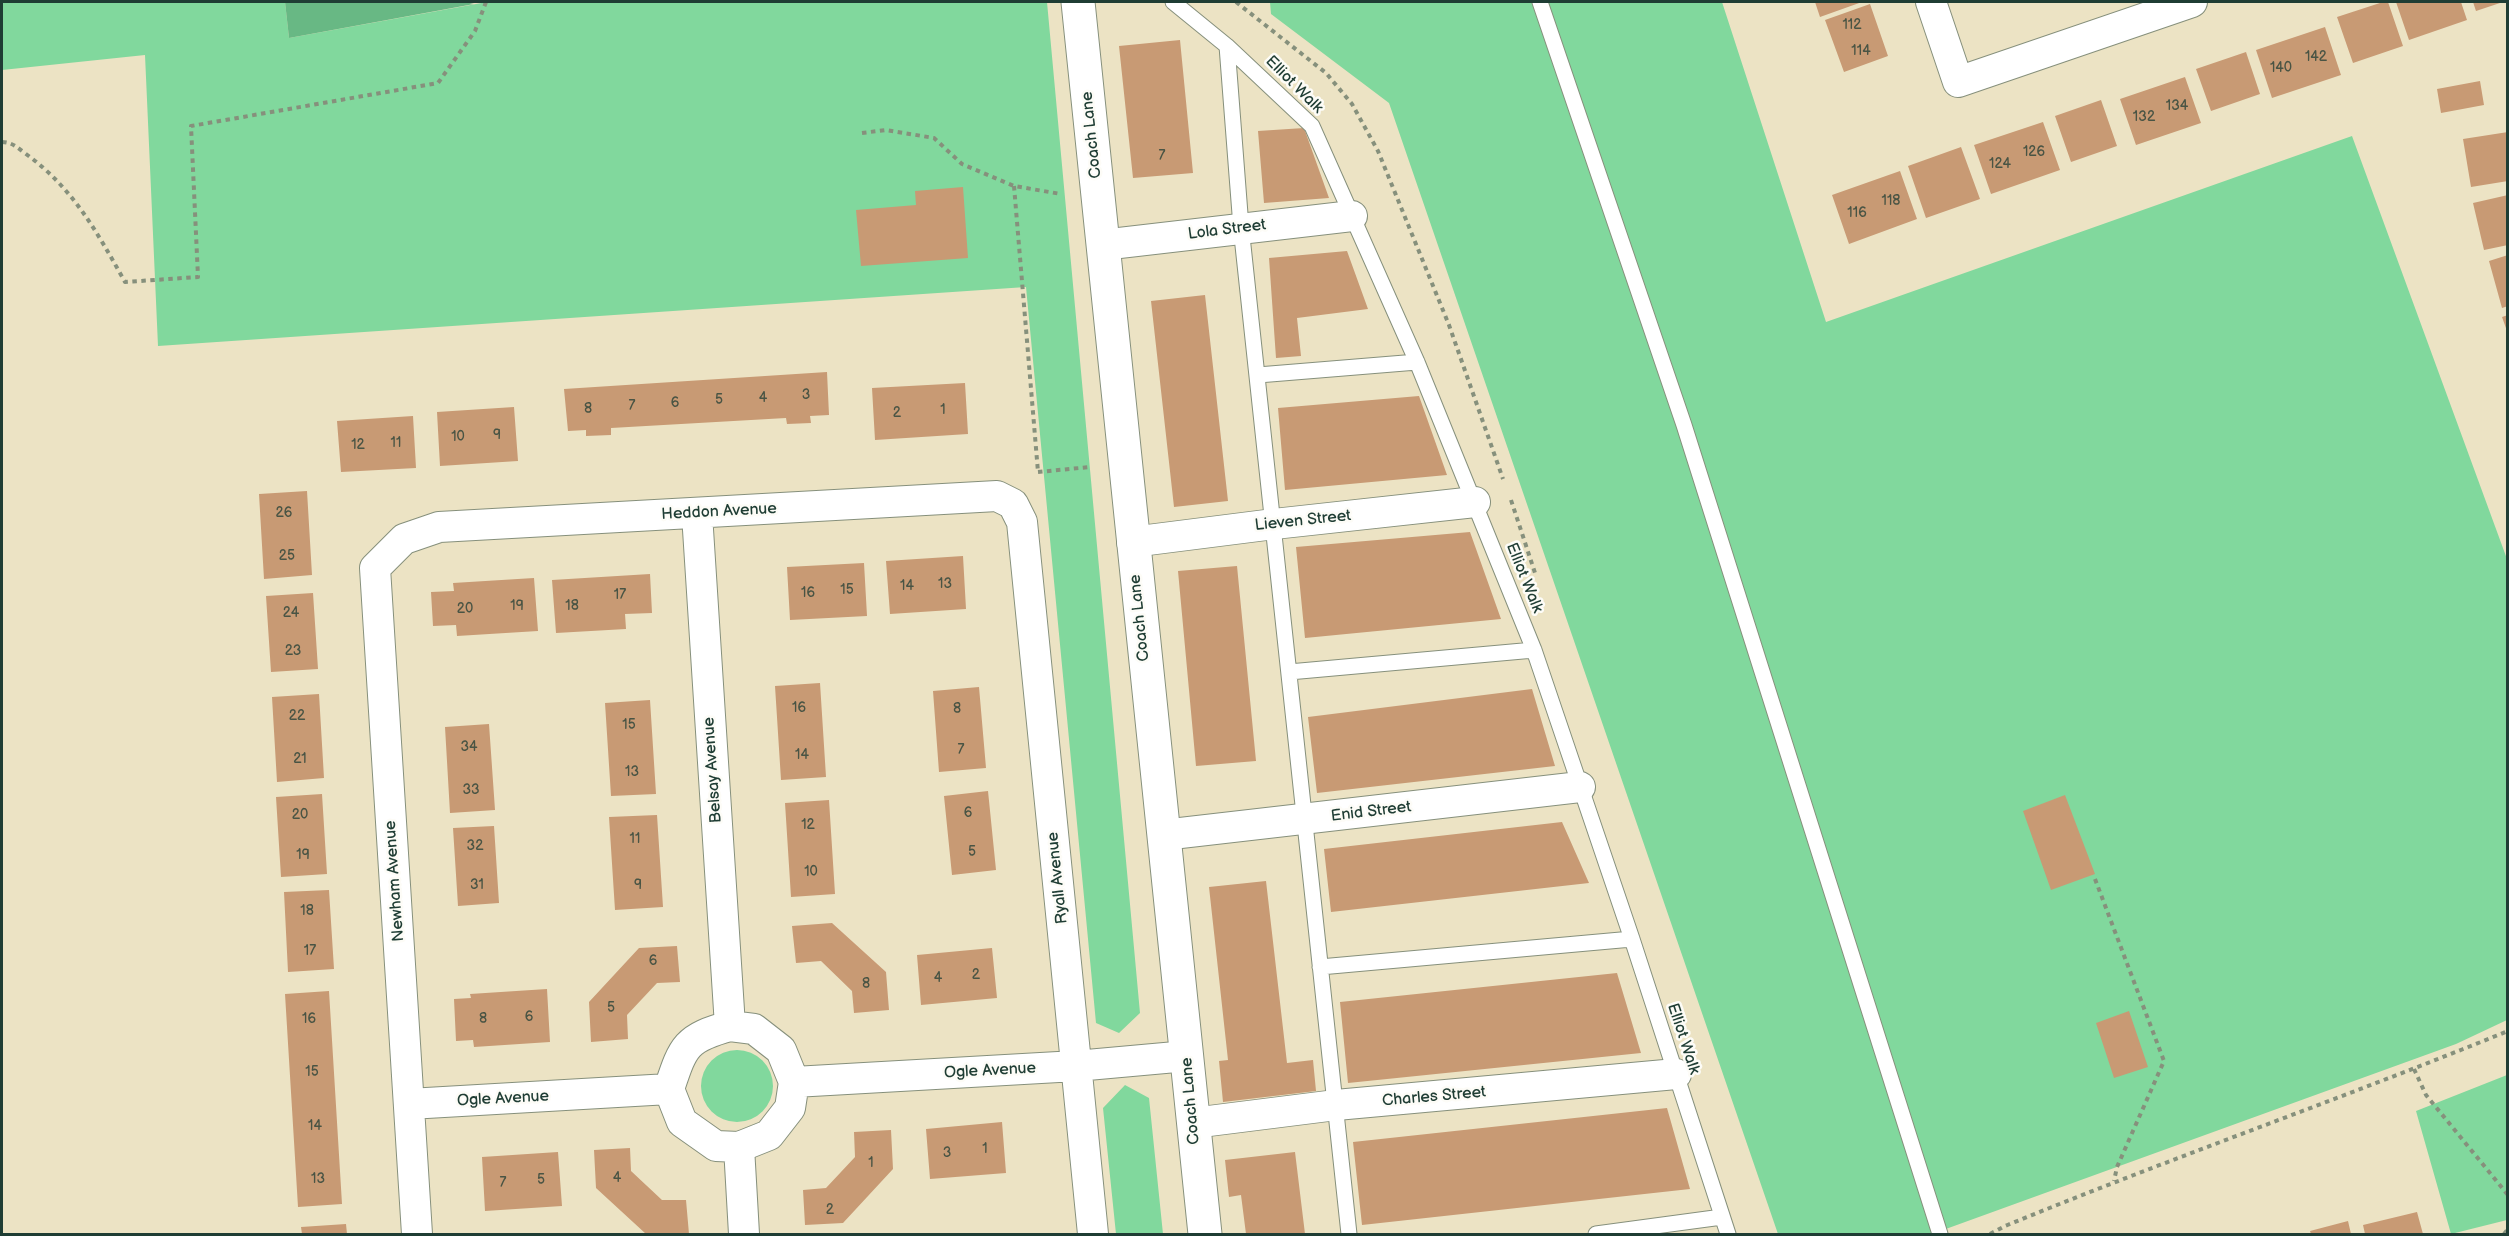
<!DOCTYPE html>
<html>
<head>
<meta charset="utf-8">
<style>
	body { margin:0 }
	#map { position:relative; width:2509px; height:1236px; overflow:hidden; background:#ece3c4; font-family:"Balsamiq Sans",sans-serif }
	canvas { display:block }
	.frame { position:absolute; inset:0; border:3px solid #1f3d34; pointer-events:none }
</style>
</head>
<body>
<div id="map">
<canvas width="2509" height="1236"></canvas>
<div class="frame"></div>
</div>
<script>
const context = document.querySelector('canvas').getContext('2d');
context.lineJoin = 'round';
function fillPath(path, color) { context.fillStyle = color; context.fill(path, 'evenodd'); }
function trace(path, color, width, dash) { context.strokeStyle = color; context.lineWidth = width; context.lineCap = dash ? 'butt' : 'round'; context.setLineDash(dash || []); context.stroke(path); }
function drawText(font, color, halo, rows, align = 'center') {
  context.font = font + ' "Balsamiq Sans",sans-serif'; context.lineWidth = 5; context.setLineDash([]); context.textBaseline = 'middle'; context.strokeStyle = halo; context.fillStyle = color; for (const [text, x, y, turn = 0] of rows) {
    context.save(); context.translate(x, y); context.rotate((+turn || 0) * Math.PI / 180); context.textAlign = isNaN(turn) ? turn : align; if (halo) context.strokeText(text, 0, 0); context.fillText(text, 0, 0); context.restore();
  }
}
const green = new Path2D(`
	M2,2h283l4,36 198,-36h560l93,1011 -21,20 -23,-10 -70,-736 -868,59 -13,-291 -143,15z
	M1270,2h452l104,320 526,-186 155,423v461l-51,24 -524,190h-154l-389,-1131 -118,-89z
	M701 1086a36 36 0 1 1 72 0a36 36 0 1 1-72 0Z
	M2507,1075v145l-56,14 -35,-123z
	M1125,1085l24,13 14,136h-47l-13,-126z`);
const forest = new Path2D(`
	M285,2h181l8,2 -185,34z`);
const building = new Path2D(`
	M1815,2h47l-42,15z
	M2383,2h5l15,44 -50,17 -16,-46z
	M2396,2h65l6,18 -58,20z
	M2473,2h30l-27,9z
	M1870,4l18,52 -44,16 -19,-52z
	M2325,27l16,48 -69,23 -16,-48z
	M1180,40l13,133 -60,5 -14,-132z
	M2246,52l14,42 -49,17 -15,-42z
	M2185,77l16,46 -65,22 -16,-46z
	M2480,81l4,24 -43,8 -4,-24z
	M2101,100l16,46 -46,16 -16,-46z
	M2043,122l17,48 -69,24 -17,-49z
	M1304,128l25,70 -65,5 -6,-72z
	M2508,132v49l-37,6 -8,-48z
	M1961,147l19,52 -54,19 -18,-52z
	M1900,171l17,48 -68,25 -17,-49z
	M963,187l5,71 -107,8 -5,-56 60,-5 -1,-14z
	M2508,195v50l-24,5 -11,-47z
	M1347,251l21,58 -71,9 4,38 -25,2 -7,-100z
	M2508,255v51l-6,2 -13,-47z
	M1205,295l23,206 -54,6 -23,-206z
	M2508,315v15l-1,1 -5,-14z
	M827,372l2,43 -19,1 1,7 -24,1 -1,-6 -175,10v7l-25,1v-6l-18,1 -4,-42z
	M965,383l3,51 -93,6 -3,-52z
	M1419,396l28,79 -162,15 -7,-82z
	M514,407l4,54 -78,5 -3,-54z
	M413,416l3,52 -75,4 -4,-51z
	M307,491l5,84 -48,4 -5,-85z
	M1470,532l31,87 -196,19 -9,-91z
	M963,556l3,53 -76,5 -4,-53z
	M864,563l3,53 -77,4 -3,-53z
	M1237,566l19,195 -60,5 -18,-195z
	M650,574l2,39 -27,1 1,15 -70,4 -4,-53z
	M534,578l4,53 -81,5 -1,-11 -23,1 -2,-34 23,-1 -1,-8z
	M313,593l5,76 -47,3 -5,-76z
	M820,683l6,94 -45,3 -6,-94z
	M979,687l7,81 -47,4 -6,-81z
	M1532,689l23,77 -238,27 -9,-76z
	M319,694l5,84 -47,4 -5,-85z
	M650,700l6,94 -45,2 -6,-93z
	M489,724l6,86 -45,3 -5,-86z
	M988,791l8,79 -44,5 -8,-79z
	M322,794l5,80 -46,3 -5,-80z
	M2065,795l30,79 -44,16 -28,-79z
	M829,800l6,94 -44,3 -6,-94z
	M657,815l6,92 -48,3 -6,-93z
	M1562,822l27,61 -258,29 -7,-63z
	M494,826l5,77 -41,3 -5,-78z
	M1266,881l21,182 26,-3 3,31 -93,11 -4,-41 9,-1 -19,-173z
	M329,890l5,79 -46,3 -4,-80z
	M832,923l54,49 3,38 -35,3 -2,-22 -31,-30 -25,2 -4,-37z
	M677,946l3,36 -23,1 -30,32 1,24 -37,3 -2,-40 50,-54z
	M992,948l5,50 -76,7 -4,-50z
	M1617,973l24,80 -293,30 -8,-81z
	M547,989l3,53 -76,5 -1,-7 -17,1 -2,-42 17,-1 -1,-4z
	M329,991l13,213 -44,3 -13,-213z
	M2129,1011l19,56 -34,11 -18,-55z
	M1667,1108l23,81 -328,36 -9,-83z
	M1002,1122l4,51 -76,6 -4,-50z
	M891,1130l2,39 -50,54 -38,2 -2,-35 23,-2 29,-31 -1,-25z
	M630,1148l1,23 31,29h24l3,34h-43l-50,-46 -2,-38z
	M558,1152l4,54 -77,5 -3,-54z
	M1295,1152l10,82h-59l-5,-39 -12,2 -4,-37z
	M2417,1212l6,22h-58l-2,-9z
	M2348,1221l3,13h-40l-1,-3z
	M346,1224l1,10h-45l-1,-7z`);
const path = new Path2D(`
	M1236,2l90,71 26,31 26,47 71,174 54,154
	M862,133l24,-3 48,8 28,26 52,22 47,8
	M2,142c10,0 16,6 24,12 47,34 71,78 99,128l73,-5 -7,-151 247,-43 37,-52 11,-29
	M1014,186l24,286
	M1038,472l52,-5
	M1511,500l25,76
	M2095,879l69,182 -47,106 -3,14
	M2414,1069l12,26 82,100
	M1990,1234l15,-8c166,-68 336,-127 503,-195
	M2504,1234l4,-5`);
const service = new Path2D(`
	M1173,2l54,44 85,80 105,236 117,288 98,289 96,295
	M1540,2l144,423 256,809
	M1227,46l14,181 108,1007
	M1258,375l159,-13
	M1289,672l245,-22
	M1320,967l312,-28
	M1596,1234l126,-17`);
const minor = new Path2D(`
	M1931,2l27,80 234,-80
	M1102,245l250,-29
	M697,514l33,512
	M1132,542l142,-18 201,-22
	M1163,835l417,-48
	M730,1026l24,3 27,21 13,32 -4,26 -21,27 -30,12 -23,-1 -34,-24 -13,-33c14,-42 16,-51 61,-63z
	M794,1082l282,-16 111,-10
	M409,1104l260,-15
	M1193,1123l143,-18 340,-31
	M739,1147l5,87
	M417,1234l-42,-666 29,-29 35,-12 558,-31 16,8 9,18 71,712`);
const tertiary = new Path2D(`
	M1078,2l127,1232`);
const numberNames = [
	["112",1852,25],
	["114",1861,51],
	["142",2316,57],
	["140",2281,68],
	["134",2177,106],
	["132",2144,117],
	["126",2034,152],
	["7",1162,156],
	["124",2000,164],
	["118",1891,201],
	["116",1857,213],
	["3",806,395],
	["4",763,398],
	["5",719,400],
	["6",675,403],
	["7",632,406],
	["8",588,409],
	["1",943,410],
	["2",897,413],
	["9",497,435],
	["10",458,437],
	["11",396,443],
	["12",358,445],
	["26",284,513],
	["25",287,556],
	["13",945,584],
	["14",907,586],
	["15",847,590],
	["16",808,593],
	["17",620,595],
	["19",517,606],
	["18",572,606],
	["20",465,609],
	["24",291,613],
	["23",293,651],
	["16",799,708],
	["8",957,709],
	["22",297,716],
	["15",629,725],
	["34",469,747],
	["7",961,750],
	["14",802,755],
	["21",300,759],
	["13",632,772],
	["33",471,790],
	["6",968,813],
	["20",300,815],
	["12",808,825],
	["11",635,839],
	["32",475,846],
	["5",972,852],
	["19",303,855],
	["10",811,872],
	["31",477,885],
	["9",638,885],
	["18",307,911],
	["17",310,951],
	["6",653,961],
	["2",976,975],
	["4",938,978],
	["8",866,984],
	["5",611,1008],
	["6",529,1017],
	["16",309,1019],
	["8",483,1019],
	["15",312,1072],
	["14",315,1126],
	["1",985,1149],
	["3",947,1153],
	["1",871,1163],
	["4",617,1178],
	["13",318,1179],
	["5",541,1180],
	["7",503,1183],
	["2",830,1210]
];
const streetNames = [
	["Elliot Walk",1294,85,45],
	["Coach Lane",1092,135,-96],
	["Lola Street",1227,230,-7],
	["Heddon Avenue",719,512,-3],
	["Lieven Street",1303,521,-6],
	["Elliot Walk",1524,578,68],
	["Coach Lane",1140,618,-96],
	["Belsay Avenue",713,770,-94],
	["Enid Street",1371,812,-7],
	["Ryall Avenue",1058,878,-96],
	["Newham Avenue",395,881,-94],
	["Elliot Walk",1683,1039,72],
	["Ogle Avenue",990,1071,-3],
	["Charles Street",1434,1097,-5],
	["Ogle Avenue",503,1099,-3],
	["Coach Lane",1191,1101,-95]
];
fillPath(green, '#81d89d');
fillPath(forest, '#68b884');
fillPath(building, '#c89a74');
trace(service, '#86907c', 17);
trace(minor, '#86907c', 32);
trace(tertiary, '#86907c', 35);
trace(path, '#86907c', 4, [4.5, 4.5]);
trace(service, '#fff', 15);
trace(minor, '#fff', 30);
trace(tertiary, '#fff', 33);
drawText('14px', '#495444', null, numberNames);
drawText('16px', '#1f3d34', '#fdfcf7', streetNames);
</script>
</body>
</html>
